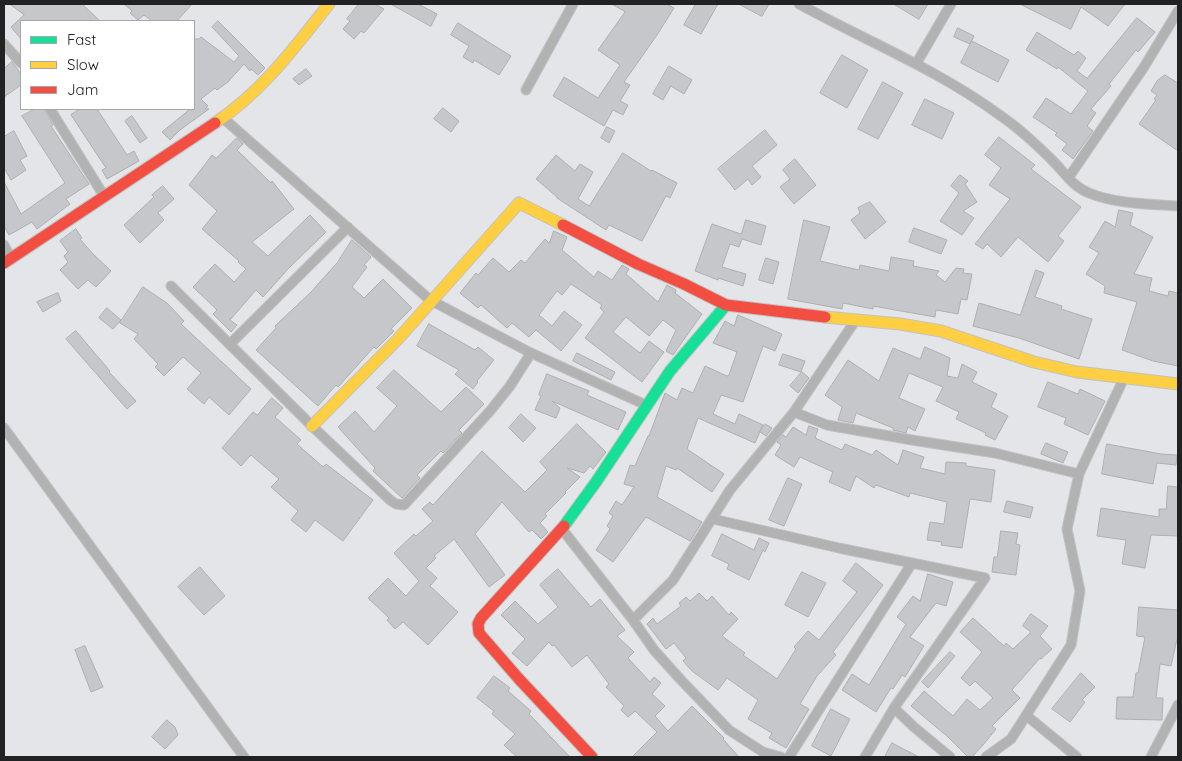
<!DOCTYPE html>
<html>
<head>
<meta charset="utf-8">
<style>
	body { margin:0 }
	#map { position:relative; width:1182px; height:761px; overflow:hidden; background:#e3e5e8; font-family:Quicksand,sans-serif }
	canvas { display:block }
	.frame { position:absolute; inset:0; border:5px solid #202224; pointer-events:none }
	.legend { position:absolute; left:20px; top:20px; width:175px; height:90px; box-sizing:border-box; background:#fff; border:1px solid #a6a7a7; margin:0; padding:6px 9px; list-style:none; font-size:15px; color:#202224 }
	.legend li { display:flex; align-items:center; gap:10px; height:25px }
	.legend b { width:25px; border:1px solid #a6a7a7 }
</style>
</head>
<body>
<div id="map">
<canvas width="1182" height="761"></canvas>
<div class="frame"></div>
<ul class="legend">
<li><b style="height:6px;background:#16e098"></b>Fast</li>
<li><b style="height:6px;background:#ffcf43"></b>Slow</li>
<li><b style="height:6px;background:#f24e42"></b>Jam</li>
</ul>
</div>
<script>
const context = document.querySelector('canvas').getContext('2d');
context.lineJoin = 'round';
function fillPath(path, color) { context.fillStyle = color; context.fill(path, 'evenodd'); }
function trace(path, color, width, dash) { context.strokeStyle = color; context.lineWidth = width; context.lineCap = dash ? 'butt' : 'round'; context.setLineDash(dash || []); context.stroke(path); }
const building = new Path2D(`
	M10,4h72l18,17h-79v18l-10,-12 13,-12z
	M124,4h68l-15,17h-25l-8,-6 -6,5 -8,-7 2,-2z
	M359,4h16l9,5 -20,24 -3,-2 -7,8 -11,-10 7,-8 -3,-2z
	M391,4h27l19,10 -6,12z
	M612,4h55l7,4 -17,27 -33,47 6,3 -10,16 8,4 -5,10 -10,-5 -9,16 -51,-30 11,-19 34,21 22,-33 -22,-15 27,-38z
	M696,4h22l-17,30 -17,-9z
	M739,4h30l-7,12z
	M894,4h34l-9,15z
	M1020,4h105l-17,22 -27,-19 -10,22z
	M1137,18l18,14 -17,20 -2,-2 -27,34 2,2 -20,23 5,4 -9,13 6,5 -20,28 -11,-9 5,-6 -12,-9 2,-2 -24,-16 13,-19 25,16 17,-23 -30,-24 -1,2 -31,-19 11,-18 37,23 4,-4 8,7 -9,13 10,7z
	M218,21l47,47 -7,7 -7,-6 -1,2 -6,-7 -16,18 -11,8 -2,-2 -14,11 7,7 -3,3h4l-29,21 -10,10 -8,-8 28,-23h4v-70h5l2,-2 33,25 5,-6 -27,-29z
	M458,23l53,33 -12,19 -25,-15 -1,3 -10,-6 6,-11 -18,-11z
	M958,28l16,8 -4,8 -16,-7z
	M972,41l37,19 -11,22 -37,-19z
	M842,55l26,15 -21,38 -27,-15z
	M12,62l9,12v11l-17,12v-28z
	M669,66l23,14 -8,14 -13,-8 -8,14 -10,-6z
	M306,69l6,7 -13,9 -6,-6z
	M1165,75l13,8v68l-39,-27 17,-24 -2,-1 3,-4 -6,-4 6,-10z
	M883,82l20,11 -25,46 -20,-10z
	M925,99l29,14 -12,26 -30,-14z
	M443,108l16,13 -8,11 -17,-13z
	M35,109h9l9,16 -2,1 38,58 -23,15 4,5 -33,25 -5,-7 -23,13 -5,-9v-44l17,32 44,-31 -43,-67z
	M80,109h17l30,46 7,-4 5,10 -32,18 -5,-9 4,-2 -35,-53z
	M132,116l15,22 -7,5 -15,-22z
	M607,127l8,4 -6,12 -8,-5z
	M765,130l12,15 -25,21 9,11 -9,8 -4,-6 -13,11 -17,-21z
	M14,131l13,25 -7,4 6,10 -15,10 -7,-12v-31z
	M999,137l36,28 -4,4 50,38 -23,29 6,5 -16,21 -30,-25 -17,20 -14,-13 -4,5 -8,-5 35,-45 -21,-14 12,-17 -16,-13z
	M237,138l6,6 -6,6 34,33 1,-2 22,28 -42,33 16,14 42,-41 16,17 -38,37 -25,28 -7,-7 -26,30 7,5 -6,7 -18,-18 4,-4 -24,-23 22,-23 19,18 12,-13 -8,-7 1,-1 -37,-32 15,-18 -28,-26 23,-30 4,3z
	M623,153l28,18 1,-1 25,13 -7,15 -4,-2 -24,45 -33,-16 -3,5 -49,-32v-1l-21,-18 20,-24 19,16 5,-7 13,8 -15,27 11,7z
	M795,159l21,26 -22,19 -14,-17 10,-8 -7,-9z
	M960,175l8,6 -3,3 12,18 -14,9 11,7 -12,17 -22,-14 19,-28 -8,-7z
	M163,186l11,13 -16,14 6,7 -24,23 -16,-18 30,-28 -2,-2z
	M870,202l16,20 -21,17 -14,-19 9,-7 -2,-5z
	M1119,210l14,3 -3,12 23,12 -19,37 18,4 -3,13 19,5 1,-5 9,2v73l-25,-5 -31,-11 15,-48 -33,-9 1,-7 -19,-12 13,-21 -10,-6 16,-26 10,6z
	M746,220l20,6 -5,19 -19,-6 -3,8 -9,-3 -8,23 24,7 -3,12 -25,-8v2l-23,-9 17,-47 29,10z
	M804,220l26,7 -10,34 39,9 1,-5 29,6 2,-14 23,4 -1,5 26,5 -3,4 9,7 11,-14 8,1 -1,4 9,1 -5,26 -6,-1 -3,15 -22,-4 -1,7 -62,-11v3l-30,-6 -1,6 -54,-10z
	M914,228l33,12 -6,14 -32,-12z
	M76,229l6,9 -2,1 13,15 18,17 -15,16 -8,-7 -10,9 -18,-19 8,-8 -4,-6 4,-4 -8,-11z
	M554,231l13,6 -5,13 32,27 4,-6 14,9 10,-15 7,4 -3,5 32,28 9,-17 9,5 -1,3 27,21 -29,41 -7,-4 10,-21 -13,-10 -14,16 -23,-19 -13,15 27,21 9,-12 15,11 -22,30 -57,-44 19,-26 -4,-4 2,-3 -31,-21 -9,11 -5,-4 -18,24 13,11 12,-15 18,14 -21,26 -25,-21 -7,7 -17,-14 -5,5 -26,-23 -3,3 -18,-15 16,-20 2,2 15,-17 16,14 12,-12 4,3 20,-24 4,4z
	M352,240l19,17 -7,8 3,2 -15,20 12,11 19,-19 29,29 -21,21 3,2 -18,18 -2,-2 -36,40 -2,-2 -18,21 -62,-56 20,-22 -1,-2 36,-34 26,-29z
	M766,258l13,4 -6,22 -14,-4z
	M1036,270l8,3 -9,24 27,9 -1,3 31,10 -13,40 -60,-21 -46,-12 6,-23 41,12z
	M143,287l24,16 17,18 -3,3 70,65 -22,26 -20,-18 -5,7 -17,-15 14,-16 -18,-16 -19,19 -9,-9 3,-3 -24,-25 4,-5 -18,-11z
	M58,293l3,8 -18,11 -6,-10z
	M107,308l14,12 -8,9 -14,-11z
	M738,315l44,19 -7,17 -12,-5 -20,56 -22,-7 -8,19 22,10 4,-10 24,11 -8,18 -57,-25 -11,31 37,25 -12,18 -35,-24 -1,2 -10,-4 -9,31 45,25 -12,19 -44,-24 -33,45 -17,-12 14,-21 -3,-3 6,-10 -4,-3 7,-12 6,4 12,-18 -10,-3 6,-19 5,1 13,-30h1l16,-43 12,7 5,-12 11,5 12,-27 22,10 2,-1 8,-23 -24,-9 12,-22 9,5z
	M429,324l46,26 3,-3 16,13 -17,21 1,1 -5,7 -18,-15 4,-4 -42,-24z
	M76,331l34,40 -1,1 27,29 -9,8 -61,-70z
	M925,347l25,11 -3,18 11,2 4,-14 15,8 -5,10 25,12 -6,13 17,9 -13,24 -10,-5 1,-2 -30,-14 3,-7 -23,-11 7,-14 -34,-14 -10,25 26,11 -10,22 -7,-4 -2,6 -13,-3v-2l-37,-15 -3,10 -15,-3 4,-13 -17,-12 23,-35 31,21 14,-33 27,11z
	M577,353l38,19 -4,8 -38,-19z
	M783,354l22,7 -4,11 -22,-7z
	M394,370l47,42 25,-25 18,17 -25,26 3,3 -19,20 -2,-2 -24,24 3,3 -18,20 -29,-27 2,-3 -37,-41 17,-16 19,21 23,-26 -20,-18z
	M802,372l7,6 -11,15 -8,-7z
	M547,374l42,17 -2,4 39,17 -8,18 -66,-29 8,7 -4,10 -21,-8 6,-14 -2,-1z
	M1048,382l30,12 2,-5 25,12 -17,34 -24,-11 2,-6 -28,-11z
	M272,398l11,10 -8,9 26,23 -4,4 26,23 3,-3 47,36 -30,41 -28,-21 -9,12 -15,-12 7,-9 -27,-24 8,-8 -28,-24 -10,11 -19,-18 31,-36 4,3z
	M521,414l15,14 -13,14 -14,-14z
	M577,424l29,28 -13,17 -3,-3 -6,7 -17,-5 13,9 -15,15 1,1 -21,21 2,2 -7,7 8,9 -7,7 -9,-9 -3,2 -27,-30 -27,32 30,41 -16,12 -35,-48 -20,17 2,2 -10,10 11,10 -7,8 28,26 -30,33 -25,-23 -8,7 -8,-9 2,-2 -21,-20 20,-20 18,18 13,-15 -25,-28 20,-19 2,2 17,-15 -11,-12 8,-7 3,3 49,-54 43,41 22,-22 -7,-8z
	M765,424l7,4 -6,8 -6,-4z
	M809,426l9,3 -3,9 27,12 3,-6 27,11 4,-5 22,15 5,-15 21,7 -4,11 25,6 1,-12 20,1v3l29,4 -4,32 -21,-3 -8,49 -21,-3 1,-3 -15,-2 3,-18 14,2 3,-22 -37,-9 -1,4 -33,-12 -2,3 -18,-12 -6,15 -21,-9 4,-10 -33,-15 -6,10 -19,-12 6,-10 -4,-3 6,-7 3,2 7,-10 13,8z
	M1046,443l22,9 -5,11 -22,-9z
	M1107,444l54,10 16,1 -1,10 -19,-2 -4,21 -51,-10z
	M788,478l14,6 -18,42 -15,-6z
	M1168,486l10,1v49l-27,-1 -6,33 -23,-4 4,-24 -29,-4 4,-28 58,9v-8h7z
	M1007,501l26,6 -3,11 -26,-6z
	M1001,531l17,2 -2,11 4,1 -4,30 -24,-3 2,-15h3z
	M722,534l32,16 5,-12 10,5 -4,9 -2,-2 -14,30 -22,-11 2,-5 -17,-8z
	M856,563l27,22 -50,67 3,3 -19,21 -17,28 9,5 -23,39 -17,-10 3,-5 -24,-14 10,-19 -31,-22 -9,12 -26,-19 -9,-10 3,-3 -12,-15 -8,6 -19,-25 6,-6 4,6 24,-18 -2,-3 7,-6 4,4 9,-8 8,8 5,-5 17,19 2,-3 7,7 -16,17 23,17 -2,2 34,24 19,-30 -2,-2 14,-16 11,9 38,-48 -14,-11z
	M200,567l25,29 -21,19 -26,-28z
	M558,569l33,38 9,-8 25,31 -8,6 17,16 -6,6 22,24 4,-5 7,6 -9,11 13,12 -10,10 13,15 24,-25 32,32 -1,1 16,18h-107l25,-25 -22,-21 -7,6 -7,-7 3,-4 -18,-19 3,-3 -22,-29 -15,12 -18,-22 -2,1 -3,-4 -22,24 -15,-13 13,-14 -24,-24 14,-14 23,23 20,-17 -18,-22z
	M802,572l24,11 -18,34 -23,-12z
	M928,574l25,8 -7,24 -10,-3 -26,34 14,9 -19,31 -3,-2 -9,14 -2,-1 -15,24 -34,-22 10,-16 17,11 37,-61 -9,-7 16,-21 7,5z
	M1139,607l39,3v29h-1l-6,27 -11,-2 -4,34h7l-1,22 -46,-1 1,-22h16l3,-24h2l7,-36 -8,-1z
	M1031,614l17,12 -8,10 12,13 -11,10 -1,-1 -28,32 8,8 -28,28 4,3 -13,16 -11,12h-4l-20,-20 -37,-31 13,-15 29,25 14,-17 13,11 13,-12 -18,-17 -5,5 -9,-8 21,-26 -22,-20 13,-14 31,28 2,-3 7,6 18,-17 -8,-6z
	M85,646l18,41 -12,5 -16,-42z
	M950,652l5,4 -27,32 -6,-6z
	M1081,673l14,14 -13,13 3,2 -15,20 -18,-13z
	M494,676l16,12 -2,3 23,20 -2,3 41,43h-53l-13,-12 11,-11 -23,-20 2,-3 -17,-13z
	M831,709l19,10 -19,37 -19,-10z
	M167,720l8,7 3,8 -13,14 -13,-12z
	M892,743l27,14h-34z`);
const street = new Path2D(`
	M799,4c67,37 140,66 202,112 19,13 36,29 52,45 11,11 20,26 36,32 27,11 60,11 89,13
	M4,44l17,19
	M916,64l35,-60
	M526,90l47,-86
	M50,109l54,87
	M223,118l207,182 101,53 115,52
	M1069,177l75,-110 34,-56
	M4,245l7,13
	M171,286l141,140 78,74 6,4 8,1 86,-94 20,-25 21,-33
	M230,344l118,-117
	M794,412l33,13 85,15 83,13 84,21
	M4,428l240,329
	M713,519l126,29 146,30 -91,130 -29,49
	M562,529l71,91 21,30 27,30 48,50 34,22 18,5
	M633,620l40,-40 57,-90 64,-78 61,-91
	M894,708l20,19 36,30
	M1027,716l50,41
	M789,757l123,-194
	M986,757l25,-18 60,-94 9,-54 -13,-62 12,-55 45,-96
	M1151,757l27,-52`);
const fast = new Path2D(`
	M564,526l32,-44 74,-111 56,-66`);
const slow = new Path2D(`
	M215,123c47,-31 80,-76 114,-119
	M825,317l75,7 41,7 93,31 43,10 101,12
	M312,426l86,-87 121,-136 44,22`);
const jam = new Path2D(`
	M563,225l75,39 46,20 42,21 99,12
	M4,263l211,-140
	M564,526l-83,92 -3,6 1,9 40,46 73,78`);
fillPath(building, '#c6c7ca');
trace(building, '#adafb1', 1);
trace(street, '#c1c2c4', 11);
trace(fast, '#c1c2c4', 13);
trace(slow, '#c1c2c4', 13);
trace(jam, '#c1c2c4', 13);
trace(street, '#b3b2b3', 9);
trace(fast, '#16e098', 11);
trace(slow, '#ffcf43', 11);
trace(jam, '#f24e42', 11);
</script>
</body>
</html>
